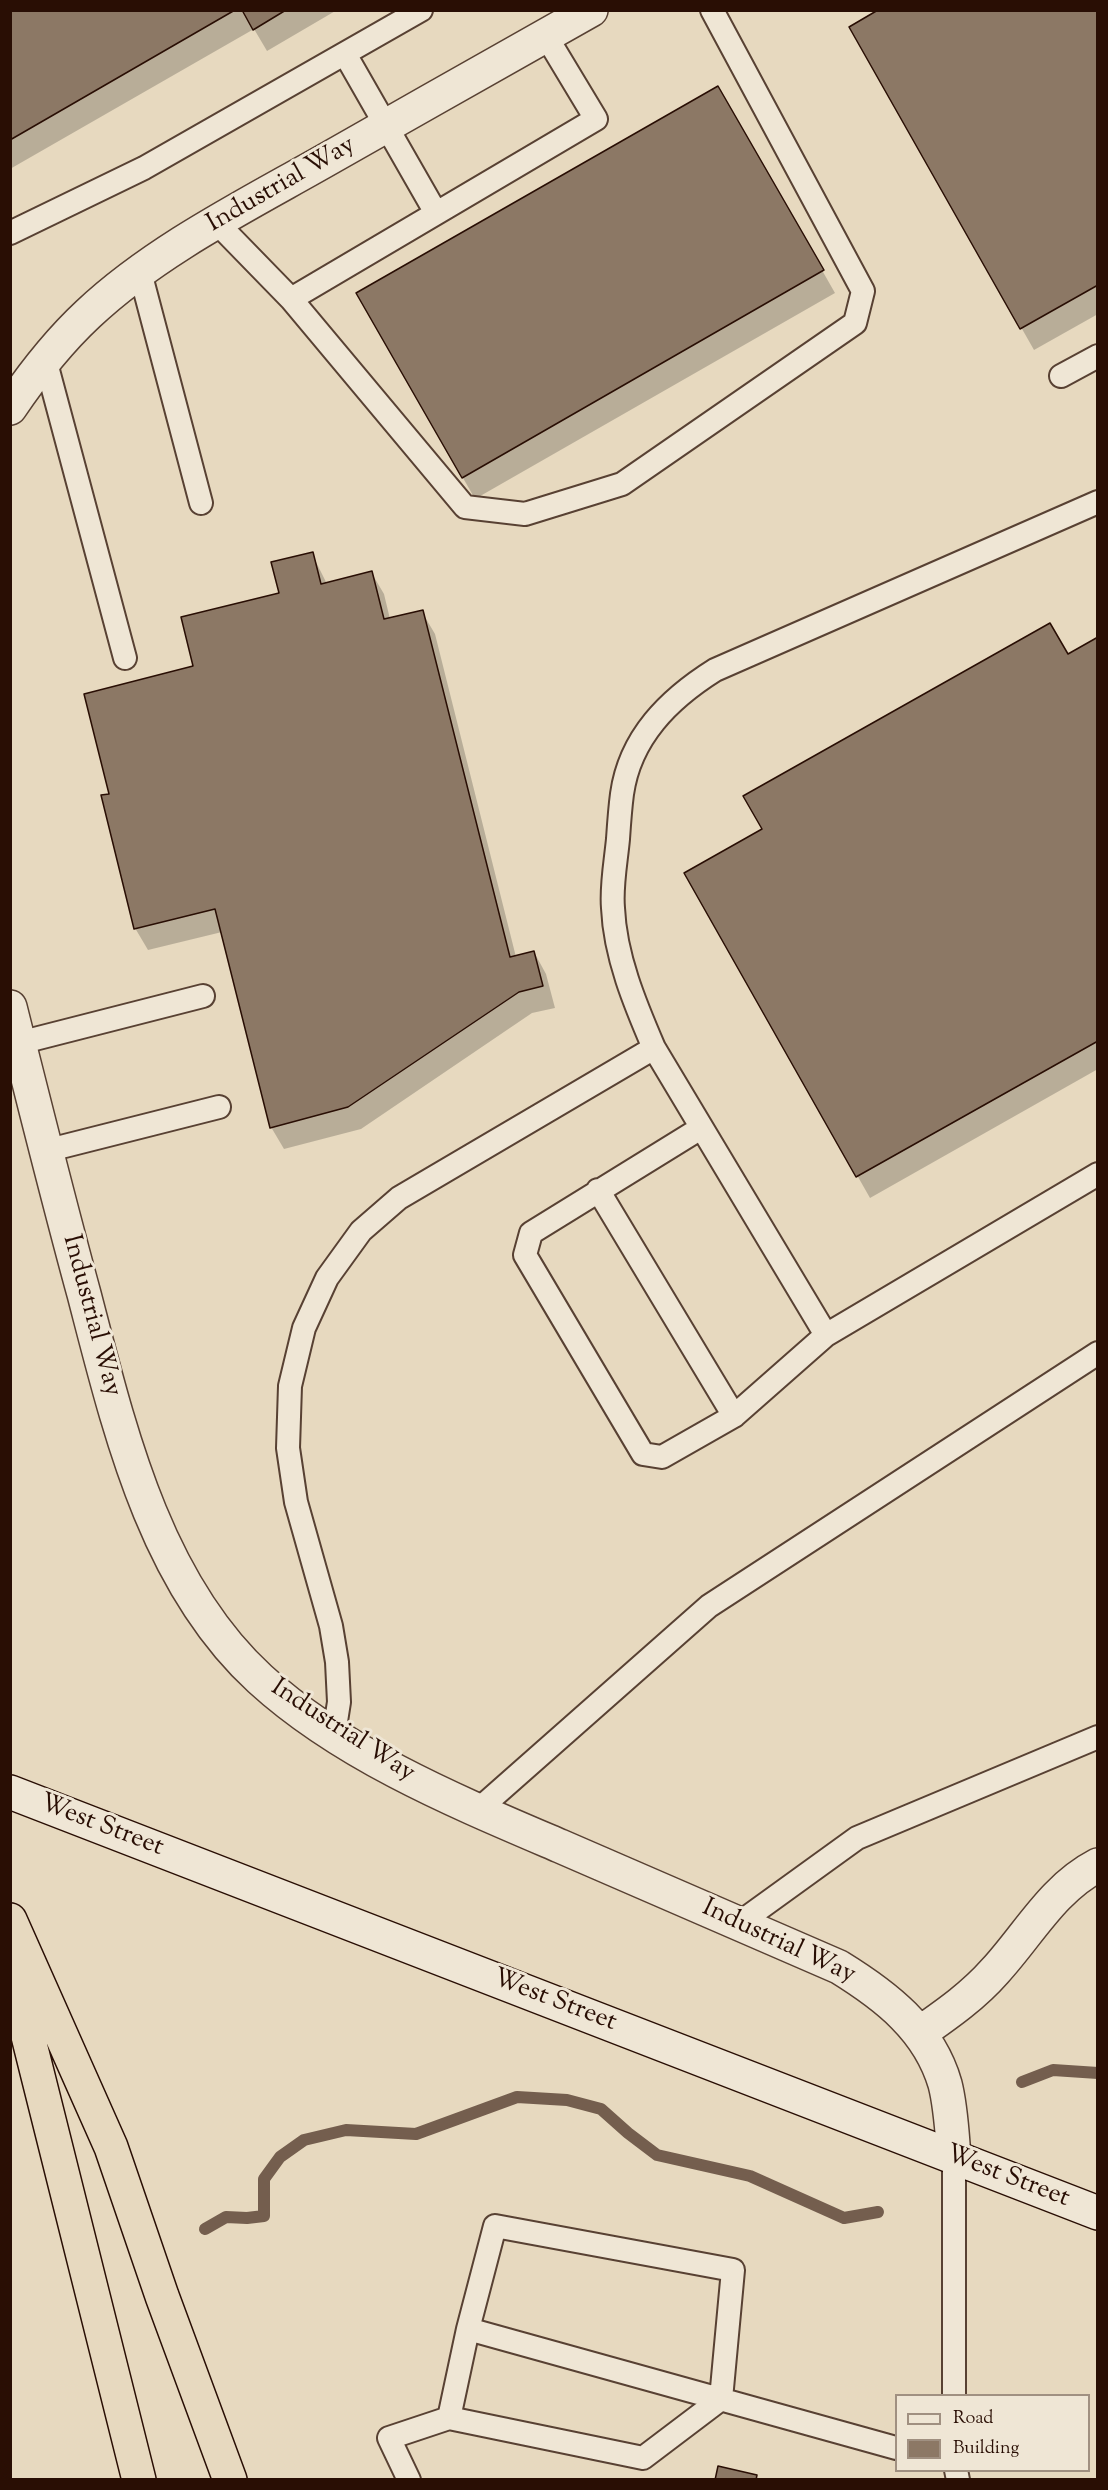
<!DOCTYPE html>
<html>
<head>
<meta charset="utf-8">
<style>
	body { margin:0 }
	#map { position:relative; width:1108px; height:2490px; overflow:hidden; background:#e7d9bf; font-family:"Sorts Mill Goudy",serif }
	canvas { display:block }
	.frame { position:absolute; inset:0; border:12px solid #290e04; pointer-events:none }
	.legend { position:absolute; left:895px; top:2394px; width:195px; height:78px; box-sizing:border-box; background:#efe6d5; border:2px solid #a09081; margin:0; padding:8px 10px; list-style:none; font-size:18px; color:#290e04 }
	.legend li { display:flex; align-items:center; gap:12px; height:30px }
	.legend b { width:30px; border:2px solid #a09081 }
</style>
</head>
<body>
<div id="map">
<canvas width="1108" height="2490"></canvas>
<div class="frame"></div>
<ul class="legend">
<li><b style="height:8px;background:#efe6d5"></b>Road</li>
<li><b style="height:16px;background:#8c7865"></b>Building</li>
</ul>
</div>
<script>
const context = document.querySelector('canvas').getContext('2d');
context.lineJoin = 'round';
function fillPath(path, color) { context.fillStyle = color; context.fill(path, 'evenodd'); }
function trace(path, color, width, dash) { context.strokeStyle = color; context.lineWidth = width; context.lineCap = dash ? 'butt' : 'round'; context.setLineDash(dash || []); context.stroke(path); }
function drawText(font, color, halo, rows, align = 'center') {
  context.font = font + ' "Sorts Mill Goudy",serif'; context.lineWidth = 6; context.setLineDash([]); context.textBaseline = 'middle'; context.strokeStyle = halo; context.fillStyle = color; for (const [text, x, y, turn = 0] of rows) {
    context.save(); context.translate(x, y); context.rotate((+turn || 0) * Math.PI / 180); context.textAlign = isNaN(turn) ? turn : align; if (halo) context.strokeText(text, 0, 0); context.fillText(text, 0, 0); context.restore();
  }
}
const shadow = new Path2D(`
	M10,10h327l-70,41 -13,-22 -244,140z
	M1098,10v304l-64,36 -183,-322z
	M718,88l117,205 -360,206 -117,-206z
	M312,554l15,30 44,-12 13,22 6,25 32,-7 13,22 81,323 18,-5 12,22 9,34 -23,5 -171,116 -77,20 -13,-22 -49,-195 -74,18 -13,-22 -24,-133 83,-128 87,-73z
	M1098,639v430l-228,129 -184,-324z`);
const stream = new Path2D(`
	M1022,2082l31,-12 45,3
	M205,2229l21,-12 21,1 17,-2v-37l16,-22 24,-17 42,-10 70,4 101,-37 50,3 34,9 27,24 29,22 93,21 94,42 34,-6`);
const building = new Path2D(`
	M10,10h225l-225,130z
	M242,10h44l-33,20z
	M878,10h220v275l-78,44 -171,-302z
	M718,86l106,184 -362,208 -106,-185z
	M313,552l8,32 51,-13 12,48 39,-9 87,347 24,-6 9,35 -24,6 -171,115 -78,21 -55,-219 -81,20 -33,-134 8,-1 -25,-100 109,-28 -12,-49 98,-24 -8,-31z
	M1050,623l18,31 30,-17v404l-242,136 -172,-304 78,-44 -19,-33z
	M718,2466l39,9 -1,5h-41z`);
const lane = new Path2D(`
	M345,54l91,159
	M217,223l74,76 305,-180 -50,-83
	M10,233l134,-65 277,-158
	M140,272l61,231
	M291,299l174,208 60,7 97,-30 233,-161 8,-32 -151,-281
	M45,359l80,299
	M1061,376l37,-20
	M1098,502l-383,168c-46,29 -85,67 -93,124 -2,15 -3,30 -4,45 -2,22 -7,47 -5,69 2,48 22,96 41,140l172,287 272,-161
	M19,1043l184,-47
	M701,1128l-170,105 -6,22 118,199 19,3 72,-41 92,-81
	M45,1151l174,-44
	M598,1190l136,226
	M334,1734l5,-32 -2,-40 -6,-36 -35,-124 -8,-54 2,-62 14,-58 23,-50 34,-47 38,-33 255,-150
	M478,1810l231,-204 389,-253
	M738,1924l119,-86 241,-101
	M954,2157v239
	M449,2418l19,-89 428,119
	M956,2470l2,10
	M409,2480l-20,-42 60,-20 194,40 78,-59 12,-129 -238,-44 -27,103`);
const street = new Path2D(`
	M10,408c23,-34 48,-66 78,-94 69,-65 163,-111 245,-158 86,-49 171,-97 258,-146
	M10,1007c24,96 48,192 74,287 35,134 70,288 176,385 83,76 197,123 300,167 93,41 186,81 279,121 47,29 90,62 106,117 6,23 7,49 9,73
	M920,2033c27,-19 53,-37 75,-62 34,-37 57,-82 103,-106`);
const secondary = new Path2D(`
	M10,1792l1088,421`);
const highway = new Path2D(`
	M10,1920l101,227 51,149 68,184
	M10,1964l129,516`);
const streetNames = [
	["Industrial Way",282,186,-30],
	["Industrial Way",90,1316,75],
	["Industrial Way",342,1732,33],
	["West Street",101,1827,21],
	["Industrial Way",778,1943,25],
	["West Street",554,2002,21],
	["West Street",1007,2178,21]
];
fillPath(shadow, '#0003');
trace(stream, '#745e4e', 12);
fillPath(building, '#8c7865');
trace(building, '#290e04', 1.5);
trace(lane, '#584133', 26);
trace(street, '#584133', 36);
trace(secondary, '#290e04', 36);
trace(highway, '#290e04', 36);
trace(lane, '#efe6d5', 22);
trace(street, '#efe6d5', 33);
trace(secondary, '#efe6d5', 33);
trace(highway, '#e7d9bf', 33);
drawText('26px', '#290e04', '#efe6d5', streetNames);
</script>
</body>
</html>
